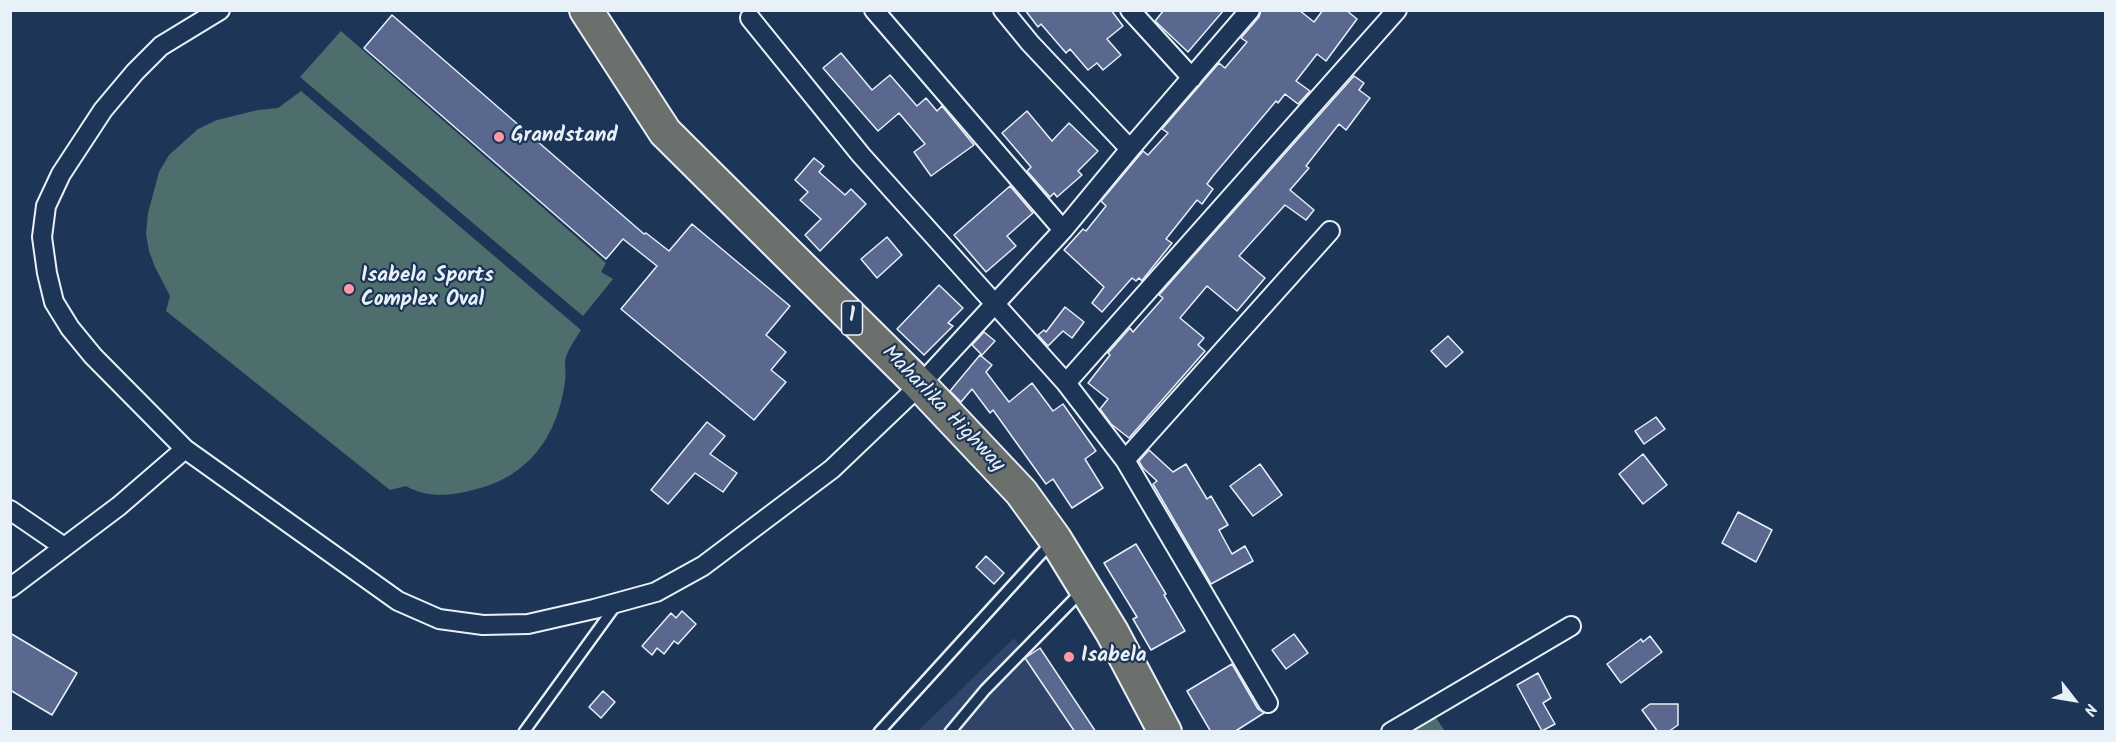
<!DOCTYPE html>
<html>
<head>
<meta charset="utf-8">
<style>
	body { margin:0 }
	#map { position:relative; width:2116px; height:742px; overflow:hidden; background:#1d3557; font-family:Kalam,sans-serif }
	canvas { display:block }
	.frame { position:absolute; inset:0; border:12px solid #e8f1f8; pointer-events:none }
	.north { position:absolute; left:2044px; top:670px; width:60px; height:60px; -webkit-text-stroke:4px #1d3557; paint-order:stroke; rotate:121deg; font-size:16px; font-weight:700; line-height:24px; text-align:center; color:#e8f1f8 }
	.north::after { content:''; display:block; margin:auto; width:21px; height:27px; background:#e8f1f8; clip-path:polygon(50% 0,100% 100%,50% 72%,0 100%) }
</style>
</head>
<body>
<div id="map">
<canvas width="2116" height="742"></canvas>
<div class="frame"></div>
<div class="north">N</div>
</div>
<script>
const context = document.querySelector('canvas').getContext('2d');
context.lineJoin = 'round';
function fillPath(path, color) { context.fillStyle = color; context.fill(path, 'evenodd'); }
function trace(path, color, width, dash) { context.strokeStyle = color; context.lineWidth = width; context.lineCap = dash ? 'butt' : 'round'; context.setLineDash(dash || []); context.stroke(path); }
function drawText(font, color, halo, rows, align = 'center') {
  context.font = font + ' Kalam,sans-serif'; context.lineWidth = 4.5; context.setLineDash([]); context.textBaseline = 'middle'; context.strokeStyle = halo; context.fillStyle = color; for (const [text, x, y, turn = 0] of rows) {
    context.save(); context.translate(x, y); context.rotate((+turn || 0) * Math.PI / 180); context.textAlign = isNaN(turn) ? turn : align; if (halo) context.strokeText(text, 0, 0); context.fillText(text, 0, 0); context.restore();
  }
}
const built = new Path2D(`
	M1014,638l61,93 -158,1z`);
const green = new Path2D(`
	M341,31l265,232 -5,9 12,7 -30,37 -283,-239z
	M301,91l280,239c-6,10 -15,21 -16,33 0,6 1,13 0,19 -8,55 -36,95 -92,108 -22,6 -47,8 -67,-4l-16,4 -224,-179 4,-15 -15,-29 -6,-16 -3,-17 2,-21 11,-41 10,-17 29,-26 19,-9 41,-10 20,-2z
	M1434,715l11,16 -36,1z`);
const building = new Path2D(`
	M1025,10h86l12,16 -16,13 14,16 -18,15 -6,-7 -9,7 -18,-21 -4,4 -25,-29 -3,3z
	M1164,10h60l-36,42 -33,-31z
	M1261,10h38l15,12 9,-12h23l11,9 -31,42 -9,-7 -21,27 14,10 -12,13 -13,-10 -7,9 -2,-2 -63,75 -6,8 6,5 -11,15 -5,-4 -31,39 6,4 -28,35 -2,3 -3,-3 -3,3 -4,-3 -30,34 -10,-9 12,-16 -40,-37 19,-21 3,2 20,-25 -5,-5 42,-50 5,4 20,-22 -6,-4 57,-66 6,5 22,-26 -6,-4 18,-21z
	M392,15l252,219 2,-1 23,18 23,-27 98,82 -24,29 20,17 -15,18 15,12 -32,38 -133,-111 36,-43 -34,-27 -17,20 -242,-211z
	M841,53l31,37 18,-15 27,31 9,-8 11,13 5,-5 32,39 -43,31 -17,-24 11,-8 -26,-31 -21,18 -55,-63z
	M1354,76l10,7 -5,7 11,8 -24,32 -7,-6 -33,42 3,2 -19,22 24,20 -8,10 -21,-15 -46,51 26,22 -28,33 -30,-25 -27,32 24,20 -6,7 7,6 -76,87 -18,-14 -11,-15 8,-10 -20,-16 22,-28 -2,-2 22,-25 3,4 30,-34 -4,-3z
	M1027,111l25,30 17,-18 29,28 -20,20 4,4 -25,22 -3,-4 -4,4 -23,-26 4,-4 -29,-34z
	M814,158l10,8 -5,6 26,23 6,-6 15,15 -46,47 -15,-16 16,-16 -21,-19 8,-8 -13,-12z
	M1010,186l23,27 -26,23 9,10 -30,26 -32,-37z
	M887,237l15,18 -25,23 -16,-19z
	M939,285l24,23 -15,15 5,3 -29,29 -27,-26z
	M1065,307l19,15 -12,16 -9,-7 -15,15 -10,-11 6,-5 2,2z
	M984,332l11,9 -13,14 -10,-10z
	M1448,336l15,16 -17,15 -15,-16z
	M980,355l12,10 -6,7 23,30 23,-19 21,28 10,-7 33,47 -11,8 18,29 -31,20 -19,-29 -7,5 -53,-74 -3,3 -18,-24 -11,13 -11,-11z
	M1656,417l9,12 -21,15 -9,-13z
	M707,422l18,14 -15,18 27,19 -14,19 -28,-19 -27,31 -17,-14z
	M1149,450l24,22 13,-8 21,35 4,-3 17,29 -9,5 13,24 13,-8 8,15 -42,23 -58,-100 4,-3 -14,-13 -4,-7z
	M1643,454l24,31 -24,19 -24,-30z
	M1260,464l22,31 -29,21 -23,-30z
	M1738,512l34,18 -16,32 -34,-19z
	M1136,544l30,50 -2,1 21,36 -34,19 -18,-31 4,-2 -33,-54z
	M986,556l18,17 -10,11 -18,-17z
	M682,611l14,13 -18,20 -4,-3 -10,13 -7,-6 -5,7 -10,-9 29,-33 5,5z
	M10,633l67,40 -25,42 -42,-25z
	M1294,634l14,19 -22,16 -14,-19z
	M1650,636l12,16 -41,31 -14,-19 34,-25 2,3z
	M1040,648l56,84h-21l-50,-74z
	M1232,664l26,45 6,4 -30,19h-23l-24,-41z
	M1538,673l13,25 -8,5 12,21 -13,7 -25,-46z
	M603,691l12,11 -14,16 -12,-11z
	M1650,704h28v21l-10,7h-10l-16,-22z`);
const service = new Path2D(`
	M524,732l92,-127
	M879,732l172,-189
	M950,732l35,-42 96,-98`);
const minor = new Path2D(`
	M220,10l-59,36 -26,26 -32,38 -42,64 -15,32 -4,31 5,36 7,29 16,26 23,28 92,93 213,152 41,18 44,6 45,-1 66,-15 62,-17 47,-26 129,-97 88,-84 143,-155 67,-81 120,-139
	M874,10l189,220
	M1003,10l27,33 100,106
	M1130,10l62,68
	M750,18l111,137 205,228 59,77 143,243
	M1066,383l331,-373
	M1125,460l205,-229
	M10,510l54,37
	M10,588l109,-82 66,-57
	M1391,732l180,-106`);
const trunk = new Path2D(`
	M586,10l79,122 255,253 101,107 34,47 57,93 53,100`);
const markers = [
	[499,137,6,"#ff9aa2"],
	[349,289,6,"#ff9aa2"],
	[1069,657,6,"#ff9aa2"]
];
const shields = [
	[852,318,21]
];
const shieldNames = [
	["1",852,318]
];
const poiNames = [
	["Grandstand",511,137],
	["Isabela Sports",361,277],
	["Complex Oval",361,301],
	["Isabela",1081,657]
];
const streetNames = [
	["Maharlika Highway",942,410,46]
];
fillPath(built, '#2f4468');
fillPath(green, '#4e6e6e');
fillPath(building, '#5a678f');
trace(building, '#e8f1f8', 1.5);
trace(service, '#e8f1f8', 14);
trace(minor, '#e8f1f8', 22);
trace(trunk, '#e8f1f8', 36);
trace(service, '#1d3557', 9);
trace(minor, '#1d3557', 18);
trace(trunk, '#6b706d', 32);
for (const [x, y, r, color] of markers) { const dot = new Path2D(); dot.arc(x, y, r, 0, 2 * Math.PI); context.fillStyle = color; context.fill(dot); trace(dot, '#1d3557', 2); }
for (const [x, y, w] of shields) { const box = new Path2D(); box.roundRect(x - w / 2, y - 17, w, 34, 4.5); context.fillStyle = '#1d3557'; context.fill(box); trace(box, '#e8f1f8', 1.5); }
drawText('bold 20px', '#e8f1f8', null, shieldNames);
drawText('bold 21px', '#e8f1f8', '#1d3557', poiNames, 'left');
drawText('21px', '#e8f1f8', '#1d3557', streetNames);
</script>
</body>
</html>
